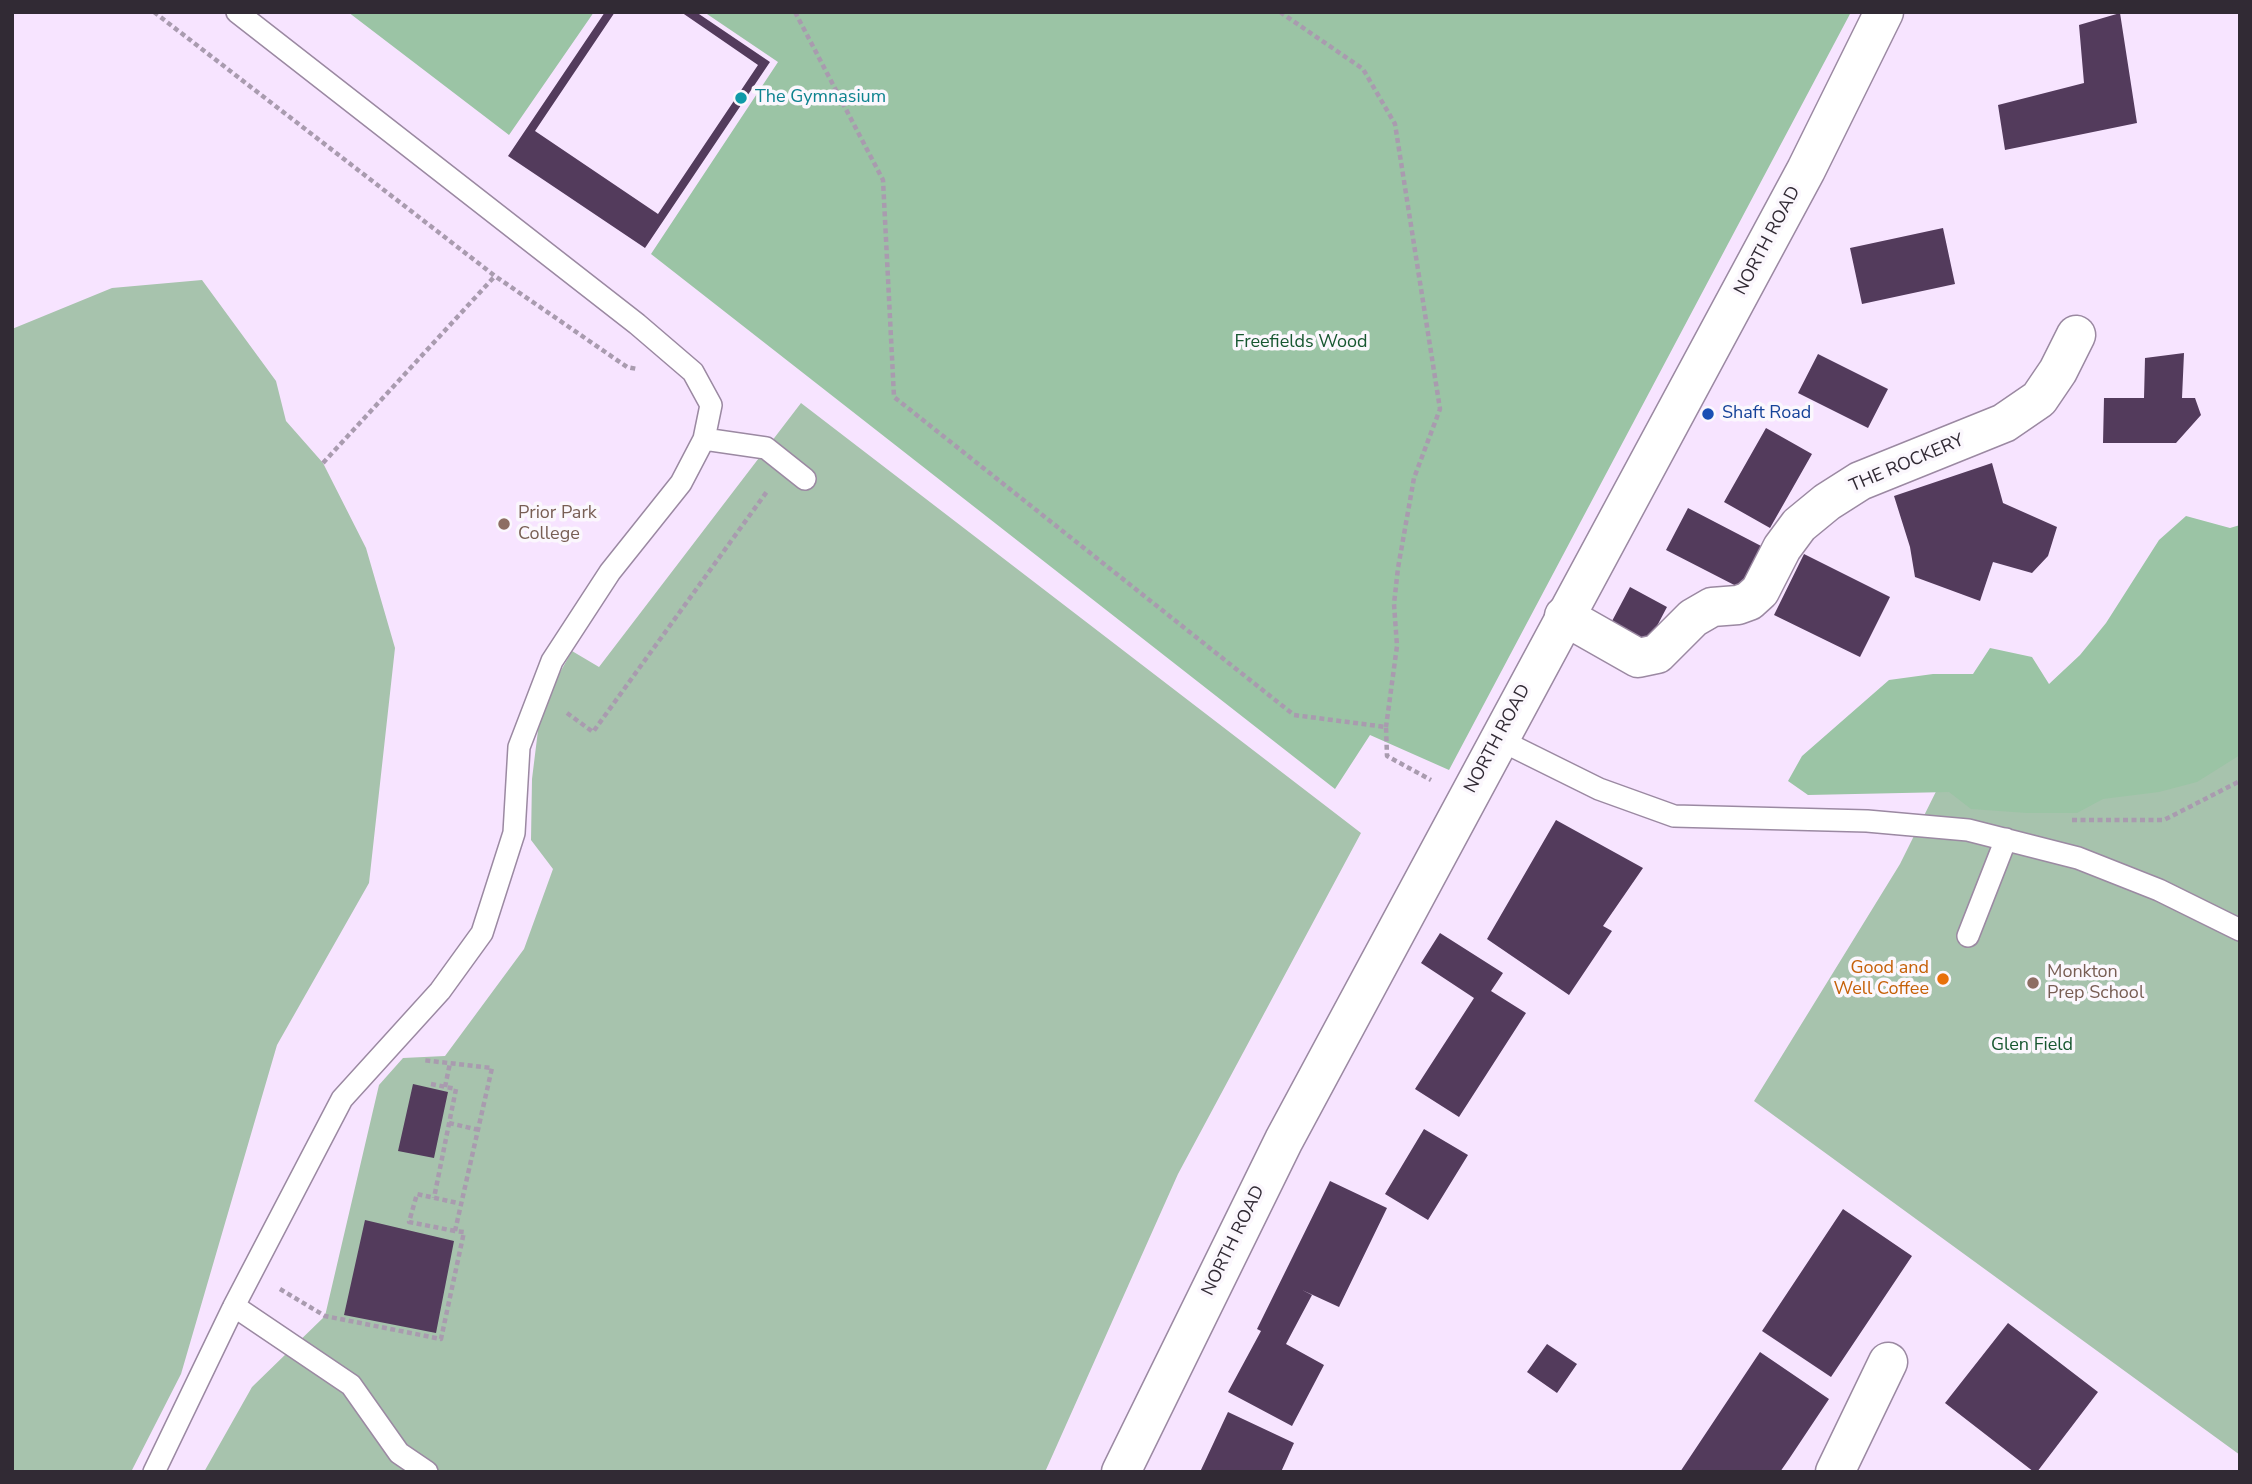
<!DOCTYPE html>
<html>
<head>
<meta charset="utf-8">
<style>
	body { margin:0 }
	#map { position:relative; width:2252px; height:1484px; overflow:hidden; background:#f7e4ff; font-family:"Nunito Sans",sans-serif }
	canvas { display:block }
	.frame { position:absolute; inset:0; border:14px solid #312a34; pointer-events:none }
</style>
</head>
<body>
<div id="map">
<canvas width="2252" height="1484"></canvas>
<div class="frame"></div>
</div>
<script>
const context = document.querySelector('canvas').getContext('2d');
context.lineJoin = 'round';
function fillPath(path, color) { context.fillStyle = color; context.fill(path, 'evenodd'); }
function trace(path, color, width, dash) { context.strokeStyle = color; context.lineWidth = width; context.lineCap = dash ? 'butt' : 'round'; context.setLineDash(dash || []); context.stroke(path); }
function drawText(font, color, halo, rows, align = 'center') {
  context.font = font + ' "Nunito Sans",sans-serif'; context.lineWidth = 7; context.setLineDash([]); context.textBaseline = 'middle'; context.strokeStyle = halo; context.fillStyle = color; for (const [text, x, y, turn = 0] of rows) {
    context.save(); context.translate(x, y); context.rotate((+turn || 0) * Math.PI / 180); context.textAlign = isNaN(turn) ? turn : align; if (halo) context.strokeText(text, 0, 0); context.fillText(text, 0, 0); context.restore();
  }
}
const green = new Path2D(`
	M202,280l74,101 10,40 37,42 43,85 29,100 -26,235 -92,162 -96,329 -50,98h-119v-1143l100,-41z
	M801,403l560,430 -183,341 -133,298h-841l48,-85 73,-71 54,-231 24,-27 42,-2 79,-107 29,-80 -22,-29 1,-61 9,-73 31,-55 27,16z
	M2240,659v796l-486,-354 146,-237 70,-141z`);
const forest = new Path2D(`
	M348,12h246l-85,123z
	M704,12h1147l-402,758 -79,-35 -35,54 -684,-535 127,-192z
	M2186,516l44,12 10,-3v230l-43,27 -38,10 -56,7 -26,14h-50l-56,-4 -22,-17 -141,3 -20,-14 14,-25 87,-76 44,-6h40l17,-26 42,9 17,27 31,-29 26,-32 53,-83z`);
const building = new Path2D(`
	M605,12h10l-80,119 123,83 100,-149 -77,-53h15l74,50 -125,186 -137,-92z
	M2120,13l17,110 -132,27 -7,-45 86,-22 -5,-58z
	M1943,228l12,56 -93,20 -12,-56z
	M2184,353l-2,45h13l6,17 -25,28h-73l1,-45h40l1,-40z
	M1818,354l70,35 -20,39 -70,-35z
	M1766,428l46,26 -42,74 -46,-26z
	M1992,463l11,40 54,24 -9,29 -16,17 -39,-11 -13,39 -65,-24 -5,-30 -16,-51z
	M1688,508l77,40 -21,42 -78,-40z
	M1804,554l86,43 -30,60 -86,-42z
	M1630,587l37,20 -19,36 -37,-20z
	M1556,820l87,48 -40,58 9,5 -43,64 -82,-56z
	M1440,933l63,40 -12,18 35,22 -67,104 -44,-28 59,-91 -53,-35z
	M413,1084l35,8 -14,66 -36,-7z
	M1424,1129l44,26 -40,65 -43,-26z
	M1330,1181l57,27 -48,99 -37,-17 10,5 -26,49 38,21 -32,61 -64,-34 33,-61 -4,-2z
	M1843,1209l69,47 -81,121 -69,-46z
	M365,1220l89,21 -18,92 -92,-18z
	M2008,1323l90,69 -61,80h-3l-89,-69z
	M1547,1344l30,20 -20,29 -30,-21z
	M1760,1352l69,47 -40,60 -9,13h-100z
	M1228,1412l66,31 -13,29h-81z`);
const path = new Path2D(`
	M154,12l341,264 132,91 10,2
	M795,12l88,168 11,217 400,318 92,12 1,29 44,24
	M1280,12l83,57 32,55 45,285 -26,69 -16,90 -4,36 3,42 -11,81
	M323,463l172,-187
	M567,713l26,19 175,-242
	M2072,820h92l76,-39
	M431,1084l25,5 -22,109
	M445,1087l5,-24
	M449,1123l30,7
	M455,1231l-46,-9 8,-28 45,10
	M280,1289l45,27 116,23 23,-107 -9,-1 37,-163 -70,-8`);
const lane = new Path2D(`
	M704,439l62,9 39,31
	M1498,739l101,50 75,27 193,5 101,9 110,28 81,32 81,40
	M1968,936l38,-97
	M234,1306l117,79 48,68 28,19
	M154,1472l80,-166 108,-207 98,-108 42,-58 32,-100 5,-86 33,-86 58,-89 71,-89 23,-44 7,-34 -18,-33 -56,-48 -400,-312`);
const street = new Path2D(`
	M1564,616l74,42 19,-4 36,-36 19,-11 26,-2 11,-4 11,-10 22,-43 17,-23 28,-23 33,-21 144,-58 35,-24 19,-28 18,-36
	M1835,1472l53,-110`);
const secondary = new Path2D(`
	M1121,1472l163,-332 522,-970 78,-158`);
const markers = [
	[741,98,7,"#0f9aa8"],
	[1708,414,7,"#1a4fb4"],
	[504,524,7,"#8d6e63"],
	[1943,979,7,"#e8710a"],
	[2033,983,7,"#8d6e63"]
];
const cultureNames = [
	["The Gymnasium",755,98]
];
const streetNames = [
	["NORTH ROAD",1768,241,-62],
	["THE ROCKERY",1907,464,-23],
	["NORTH ROAD",1498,739,-62],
	["NORTH ROAD",1234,1241,-64]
];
const parkNames = [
	["Freefields Wood",1301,343],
	["Glen Field",2032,1046]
];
const transitNames = [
	["Shaft Road",1722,414]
];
const educationNames = [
	["Prior Park",518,514],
	["College",518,535],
	["Monkton",2047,973],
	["Prep School",2047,994]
];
const foodNames = [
	["Good and",1929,969],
	["Well Coffee",1929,990]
];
fillPath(green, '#a7c3ad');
fillPath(forest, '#9bc4a5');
fillPath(building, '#533b5c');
trace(lane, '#9b89a2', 24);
trace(street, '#9b89a2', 41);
trace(secondary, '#9b89a2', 41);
trace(path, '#a99baf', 4.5, [5, 3.5]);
trace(lane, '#fff', 21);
trace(street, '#fff', 38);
trace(secondary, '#fff', 38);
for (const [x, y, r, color] of markers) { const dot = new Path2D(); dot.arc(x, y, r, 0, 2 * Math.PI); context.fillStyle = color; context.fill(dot); trace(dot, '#fbf7fd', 2.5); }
drawText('18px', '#0d838f', '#fbf7fd', cultureNames, 'left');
drawText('18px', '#312a34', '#fbf7fd', streetNames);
drawText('18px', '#175730', '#fbf7fd', parkNames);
drawText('18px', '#164399', '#fbf7fd', transitNames, 'left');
drawText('18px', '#785e54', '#fbf7fd', educationNames, 'left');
drawText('18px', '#c56008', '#fbf7fd', foodNames, 'right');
</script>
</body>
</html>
